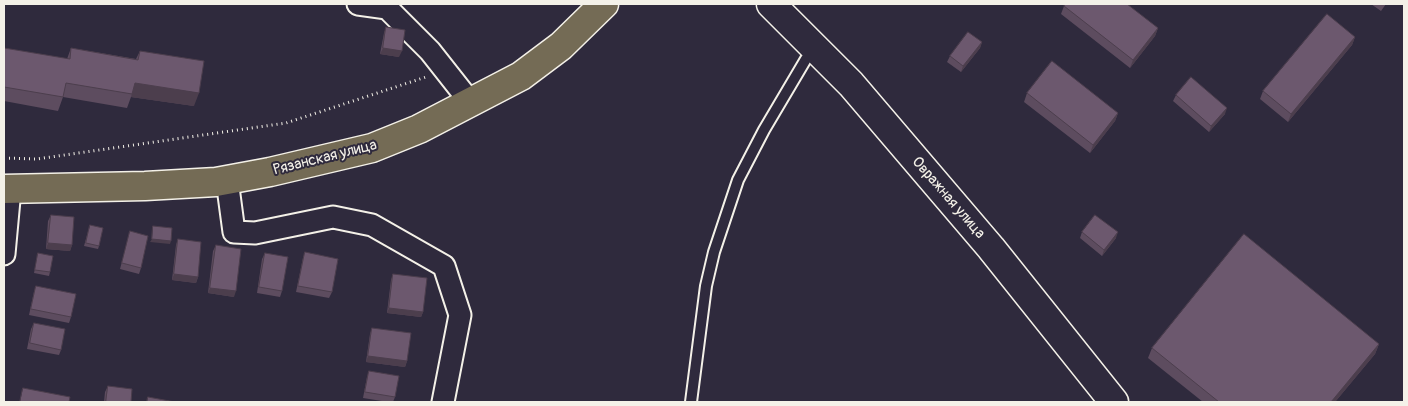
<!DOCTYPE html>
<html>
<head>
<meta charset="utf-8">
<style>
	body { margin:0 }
	#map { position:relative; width:1408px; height:406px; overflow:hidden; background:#2f2a3d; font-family:Pangolin,sans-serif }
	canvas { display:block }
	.frame { position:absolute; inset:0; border:5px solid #f4f1e8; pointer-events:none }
</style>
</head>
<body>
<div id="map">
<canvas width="1408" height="406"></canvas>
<div class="frame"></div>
</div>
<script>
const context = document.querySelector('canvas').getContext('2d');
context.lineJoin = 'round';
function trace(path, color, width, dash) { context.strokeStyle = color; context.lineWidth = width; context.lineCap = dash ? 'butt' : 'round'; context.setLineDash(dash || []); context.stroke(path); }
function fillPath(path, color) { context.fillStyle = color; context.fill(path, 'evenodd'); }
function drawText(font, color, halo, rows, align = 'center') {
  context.font = font + ' Pangolin,sans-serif'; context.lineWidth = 4; context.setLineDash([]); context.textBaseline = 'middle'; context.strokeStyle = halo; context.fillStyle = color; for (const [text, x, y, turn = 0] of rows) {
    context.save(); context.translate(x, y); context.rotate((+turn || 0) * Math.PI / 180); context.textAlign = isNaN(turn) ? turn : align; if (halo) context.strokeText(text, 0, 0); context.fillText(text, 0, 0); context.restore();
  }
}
const path = new Path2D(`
	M4,158l33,1 249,-36 140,-46`);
const lane = new Path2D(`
	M691,402l15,-116 8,-34 24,-72 26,-50 42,-71 10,-11`);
const street = new Path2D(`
	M358,4l29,4 43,43 41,52
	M227,180l7,52 21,1 78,-16 39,8 72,41 16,49 -17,87
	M4,254l6,-65`);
const secondary = new Path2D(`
	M771,4l80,80 140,164 123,154`);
const primary = new Path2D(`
	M4,189l141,-3 71,-4 54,-10 102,-24 47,-19 102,-53 40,-30 43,-42`);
const wall = new Path2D(`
	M1371,4h15l-5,7z
	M1064,6l94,22 -3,8 -25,32 -69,-54z
	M386,27l13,30 -19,-3 4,-21z
	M1355,37l-3,8 -64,77 -28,-23 3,-8z
	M982,42l-2,6 -19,24 -14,-10 3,-6z
	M4,48l63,11 4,-11 65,11 4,-8 54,55 -63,-9 -4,11 -64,-11 -5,14 -54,-10z
	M1027,93l91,20 -3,8 -25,32 -66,-51z
	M1176,95l49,19 -16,18 -36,-31z
	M51,215l21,30 -2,6 -24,-2 2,-28z
	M89,228l10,18 -1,3 -14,-3z
	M130,231l11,37 -2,6 -19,-5z
	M1082,232l34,6 -14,18 -22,-18z
	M178,239l20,38 -2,6 -24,-3 4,-35z
	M216,245l18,52 -26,-4 5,-42z
	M305,252l27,40 -3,6 -33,-6 7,-34z
	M38,253l12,19 -1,4 -15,-3z
	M265,253l17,38 -2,6 -23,-4 5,-34z
	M393,274l30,38 -2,5 -34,-4 4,-33z
	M36,286l35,31 -2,6 -40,-8 5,-23z
	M34,323l27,27 -2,5 -32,-6 4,-20z
	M372,328l35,33 -2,6 -39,-5 4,-28z
	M1379,344l-4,10 -40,48h-132l-55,-44 4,-10z
	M369,371l26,26 -2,5h-5l-25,-4 4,-21z
	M108,386l23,16h-27l1,-10z`);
const shadedWall = new Path2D(`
	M1158,28l-3,8 -25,32 3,-8z
	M1355,37l-3,8 -64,77 3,-8z
	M982,42l-2,6 -19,24 2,-6z
	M383,48l19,3 -3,6 -19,-3z
	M135,83l64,10 -5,13 -63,-9z
	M1227,108l-2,6 -16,18 2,-6z
	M1118,113l-3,8 -25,32 3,-8z
	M1118,232l-2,6 -14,18 2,-6z
	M152,239l19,2 -1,3 -20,-2z
	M48,243l24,2 -2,6 -24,-2z
	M174,274l24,3 -2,6 -24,-3z
	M210,288l26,3 -2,6 -26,-4z
	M389,308l34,4 -2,5 -34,-4z
	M1379,344l-4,10 -40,48h-4z
	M368,356l39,5 -2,6 -39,-5z`);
const building = new Path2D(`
	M1066,4h61l31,24 -25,32 -69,-54z
	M1327,14l28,23 -64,77 -28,-23z
	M386,27l19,3 -3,21 -19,-3z
	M968,32l14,10 -19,24 -13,-10z
	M4,48l66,11 1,-11 67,12 2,-9 64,10 -5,32 -64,-10 -3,11 -66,-11 -3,14 -59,-10z
	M1052,61l66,52 -25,32 -66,-52z
	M1191,77l36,31 -16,18 -35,-31z
	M51,215l23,2 -2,28 -24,-2z
	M1095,215l23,17 -14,18 -22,-18z
	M90,225l13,3 -4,18 -13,-3z
	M153,226l19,2 -1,13 -19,-2z
	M130,231l18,5 -7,32 -19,-5z
	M1244,234l135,110 -48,58h-112l-67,-54z
	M178,239l23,3 -3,35 -24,-3z
	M216,245l25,4 -5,42 -26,-3z
	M305,252l33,7 -6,33 -34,-6z
	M38,253l15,3 -3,16 -15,-2z
	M265,253l23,4 -6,34 -23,-4z
	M393,274l34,4 -4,34 -34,-4z
	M36,286l40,8 -5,23 -40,-8z
	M34,323l31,6 -4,21 -31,-7z
	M372,328l39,5 -4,28 -39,-5z
	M369,371l30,5 -4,21 -30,-5z
	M108,386l24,3 -1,13h-25z
	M23,388l47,9 -1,5h-49z
	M148,397l27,5h-28z`);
const streetNames = [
	["Рязанская улица",325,158,-14],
	["Овражная улица",948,198,49]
];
trace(lane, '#f4f1e8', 14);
trace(street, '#f4f1e8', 25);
trace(secondary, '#f4f1e8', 31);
trace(primary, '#f4f1e8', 31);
trace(path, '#f4f1e8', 3, [1, 4]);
trace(lane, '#2f2a3d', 10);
trace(street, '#2f2a3d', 21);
trace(secondary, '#2f2a3d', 28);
trace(primary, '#746b55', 28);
fillPath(wall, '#5d4c5f');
fillPath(shadedWall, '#4c3e4d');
fillPath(building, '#6c586e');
trace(building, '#4c3e4d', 1);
drawText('15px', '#f4f1e8', '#2f2a3d', streetNames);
</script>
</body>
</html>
